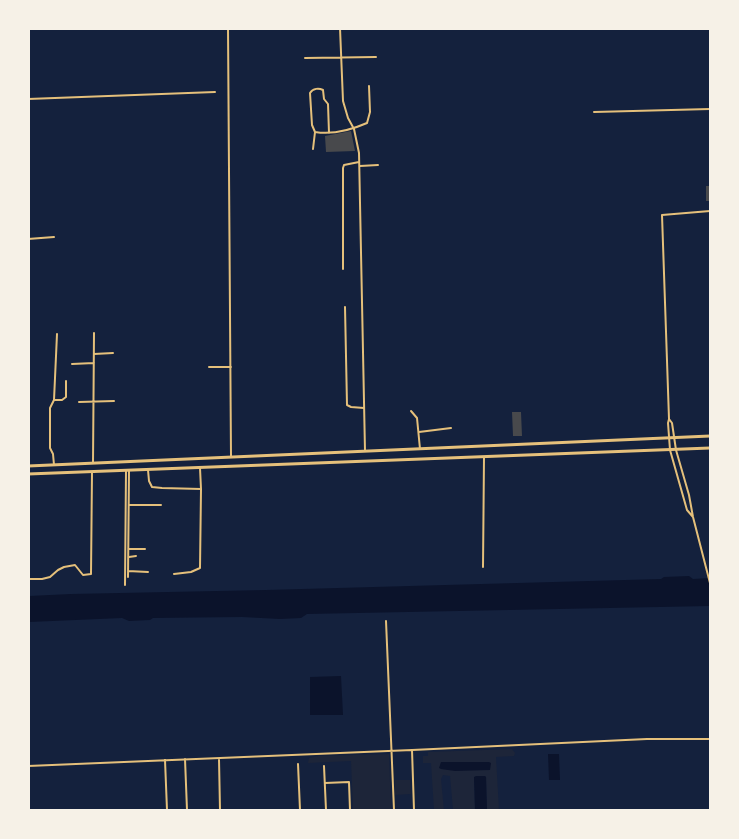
<!DOCTYPE html>
<html>
<head>
<meta charset="utf-8">
<style>
	body { margin:0 }
	#map { position:relative; width:739px; height:839px; overflow:hidden; background:#14213d; font-family:"Archivo Narrow",sans-serif }
	canvas { display:block }
	.frame { position:absolute; inset:0; border:30px solid #f6f1e7; pointer-events:none }
</style>
</head>
<body>
<div id="map">
<canvas width="739" height="839"></canvas>
<div class="frame"></div>
</div>
<script>
const context = document.querySelector('canvas').getContext('2d');
context.lineJoin = 'round';
function fillPath(path, color) { context.fillStyle = color; context.fill(path, 'evenodd'); }
function trace(path, color, width, dash) { context.strokeStyle = color; context.lineWidth = width; context.lineCap = dash ? 'butt' : 'round'; context.setLineDash(dash || []); context.stroke(path); }
const green = new Path2D(`
	M512,749l3,4 -1,3 -18,1 3,53h-12l-1,-33 -1,-1 -11,1 1,33h-22l-3,-34 -7,-1 -2,4 3,31h-10l-3,-47h-8v-7h5v-4z
	M389,754l2,56h-38l-2,-49 -43,2 1,-5 9,-2z
	M395,780h15l1,14 -16,1z`);
const water = new Path2D(`
	M689,576l4,3 17,-1v28l-403,8 -6,4 -21,1 -38,-2 -89,1 -3,2 -21,1 -7,-3 -93,4v-26l42,-2 195,-4 395,-11 3,-2z
	M341,676l2,39h-33v-38z
	M548,754h11l1,26h-11z
	M441,762h48l2,1 -1,7 -35,1 -14,-2 -2,-1z
	M476,776h9l1,1 1,33h-12l-1,-33z`);
const building = new Path2D(`
	M351,131l4,20 -29,1 -1,-16z
	M706,186h4v15h-4z
	M512,412h9l1,24h-9z`);
const minor = new Path2D(`
	M228,28l3,429
	M340,28l3,73 5,17 6,11 5,24 6,298
	M28,29l6,-1
	M305,58l71,-1
	M28,99l187,-7
	M594,112l116,-3
	M329,133l-1,-29 -4,-5 -1,-9c-4,-2 -10,-2 -13,3l2,32 3,7c18,3 36,-2 52,-9l3,-11 -1,-26
	M313,149l2,-17
	M360,166l18,-1
	M28,239l26,-2
	M343,269v-101l1,-3 15,-3
	M345,307l2,98 4,2 13,1
	M94,354l19,-1
	M72,364l22,-1
	M209,367h22
	M54,400h8l4,-3v-16
	M79,402l35,-1
	M411,411l6,7 3,31
	M669,419l3,4 4,27 13,45 4,22 17,66
	M419,432l32,-4
	M93,463l1,-130
	M54,465l-1,-11 -3,-6v-40l4,-8 3,-66
	M200,468l1,21
	M148,470l1,11 3,6 10,1 39,1 -1,79 -9,4 -17,2
	M129,505h32
	M693,517l-6,-7 -17,-60 -2,-27 1,-4 -7,-204 48,-4
	M129,549h16
	M129,557l7,-1
	M483,567l1,-110
	M128,571l20,1
	M128,577l1,-106
	M28,579h14l8,-2 8,-7 6,-3 11,-2 8,10 8,-1 1,-102
	M125,585l1,-114
	M386,621l8,189
	M412,750l2,60
	M185,759l2,51
	M219,759l1,51
	M165,760l2,50
	M298,764l2,46
	M28,766l384,-16 235,-11h63
	M324,766l2,44
	M325,783l24,-1 1,28`);
const secondary = new Path2D(`
	M28,466l682,-30
	M28,474l682,-26`);
fillPath(green, '#1d2539');
fillPath(water, '#0b132b');
fillPath(building, '#48494c');
trace(minor, '#e5c07b', 2);
trace(secondary, '#e5c07b', 3);
</script>
</body>
</html>
